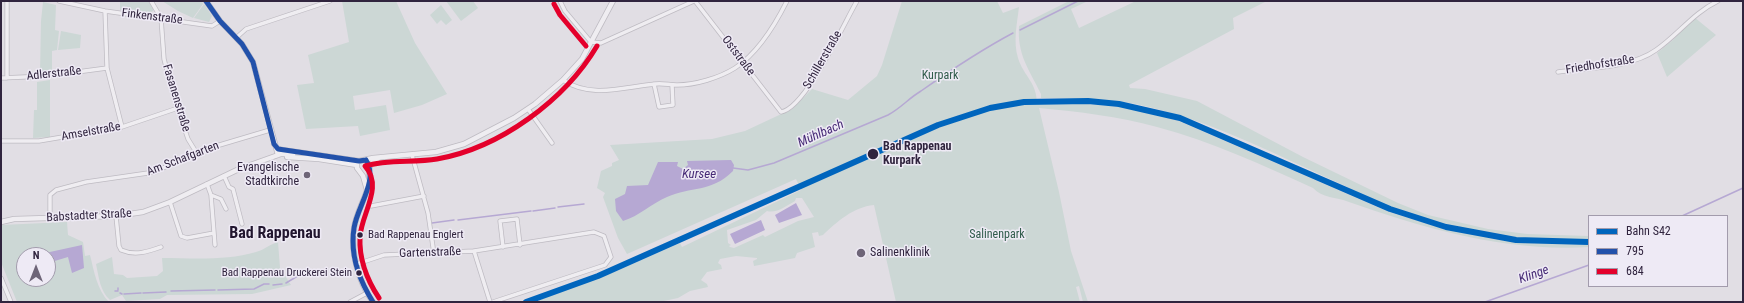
<!DOCTYPE html>
<html>
<head>
<meta charset="utf-8">
<style>
	body { margin:0 }
	#map { position:relative; width:1744px; height:303px; overflow:hidden; background:#e1dee4; font-family:"Roboto Condensed",sans-serif }
	canvas { display:block }
	.frame { position:absolute; inset:0; border:2px solid #30243e; pointer-events:none }
	.legend { position:absolute; left:1588px; top:215px; width:140px; height:72px; box-sizing:border-box; background:#eeeaf5; border:1px solid #a29bac; margin:0; padding:5px 7px; list-style:none; font-size:12px; color:#30243e }
	.legend li { display:flex; align-items:center; gap:8px; height:20px }
	.legend b { width:20px; border:1px solid #a29bac }
	.north { position:absolute; left:16px; top:247px; width:40px; height:40px; box-sizing:border-box; background:#eeeaf5; border:1px solid #a29bac; border-radius:50%; rotate:0deg; font-size:11px; font-weight:700; line-height:16px; text-align:center; color:#30243e }
	.north::after { content:''; display:block; margin:auto; width:14px; height:18px; background:#6e6578; clip-path:polygon(50% 0,100% 100%,50% 72%,0 100%) }
</style>
</head>
<body>
<div id="map">
<canvas width="1744" height="303"></canvas>
<div class="frame"></div>
<ul class="legend">
<li><b style="height:5px;background:#0065bd"></b>Bahn S42</li>
<li><b style="height:5px;background:#2251aa"></b>795</li>
<li><b style="height:5px;background:#e4002b"></b>684</li>
</ul>
<div class="north">N</div>
</div>
<script>
const context = document.querySelector('canvas').getContext('2d');
context.lineJoin = 'round';
function fillPath(path, color) { context.fillStyle = color; context.fill(path, 'evenodd'); }
function trace(path, color, width, dash) { context.strokeStyle = color; context.lineWidth = width; context.lineCap = dash ? 'butt' : 'round'; context.setLineDash(dash || []); context.stroke(path); }
function drawText(font, color, halo, rows, align = 'center') {
  context.font = font + ' "Roboto Condensed",sans-serif'; context.lineWidth = 3; context.setLineDash([]); context.textBaseline = 'middle'; context.strokeStyle = halo; context.fillStyle = color; for (const [text, x, y, turn = 0] of rows) {
    context.save(); context.translate(x, y); context.rotate((+turn || 0) * Math.PI / 180); context.textAlign = isNaN(turn) ? turn : align; if (halo) context.strokeText(text, 0, 0); context.fillText(text, 0, 0); context.restore();
  }
}
const green = new Path2D(`
	M120,1h29l4,7v3l-4,2 -29,-3z
	M162,1h40l1,3 -10,14 -15,-7z
	M342,1h54l19,42 32,51 -25,11 -28,8 -4,-23 -37,6 2,14 31,-5 4,25 -30,6 -2,-10 -52,3 -9,-44 17,-2 -6,-28 41,-13z
	M446,1h27l5,7 -17,13z
	M902,1h95l6,12 16,-6c-2,17 -6,34 -1,51 6,19 19,24 19,46h51l31,3 27,5 33,9 210,91 56,17 71,13 73,2v3c-83,5 -163,-18 -240,-45 -13,-5 -27,-4 -36,-14 -51,-23 -102,-47 -156,-61 -39,-11 -78,-15 -118,-19l20,84 12,59 17,51h-5l-4,-16 -3,1 4,15h-184l-22,-97c-21,2 -37,17 -51,30l-4,1 -1,-4 -6,1 3,14 -18,6 -2,5 -41,8 -1,-5 4,-2v-1l-21,-2 -16,3 -2,4 3,2 1,4 -15,3 -6,8 6,4 1,3 -18,4 -12,7 -19,4h-125l87,-33 59,-26 2,4 119,-57 -5,-11 -169,75 -9,-16 -15,-41 2,-4 -8,-5 4,-17 11,-5v-3l7,-3 -9,-15 102,-6 33,-8 47,-22 20,-20 36,11 29,-24 5,-11zM796,198h6l12,19 -16,4 -33,16 -2,-2 -29,13 -4,-1 -1,-1 2,-1 -3,-2 -1,-13 29,-10 11,-9c9,3 21,-6 28,-10z
	M1069,1h19l-17,8 8,19 57,-27h131l-34,17 1,11 -105,56 1,3 15,1 52,12 106,56 95,46 30,12 60,14 39,5 62,2v3c-66,4 -137,-8 -198,-32 -17,-6 -33,-15 -50,-23 -62,-28 -125,-61 -192,-77 -36,-9 -72,-9 -108,-9v-4c-12,-25 -24,-39 -22,-68z
	M43,2l13,3 -1,25 4,1 -2,19 -5,1v22l-12,1 1,-53z
	M204,4l8,12 -3,6 -15,-4z
	M441,5l11,15 -6,5 -5,-5 -4,4 -7,-9z
	M1694,17l22,18 -49,42 -10,-24 16,-13z
	M61,31l20,4 -1,13 -22,2z
	M50,80v57l-17,1 1,-28h3v-28z
	M67,222l1,13 15,7 2,14 5,-1c4,16 7,35 19,47h-92l-16,-40v-37zM24,255h24v24h-24z
	M278,242l2,26 11,17 -39,9 -85,1 -7,4 -34,2 -4,-6 -12,5c-10,-9 -11,-22 -14,-36l16,-7 2,17 9,1 4,3 30,-2 6,-5 -1,-13c30,0 64,3 94,-6 8,-2 14,-8 22,-10z`);
const water = new Path2D(`
	M731,160l3,5 -1,6c-22,22 -42,15 -66,26 -16,7 -28,19 -44,24l-7,-10 -1,-12 10,-5 2,-8 21,-1 10,-23h20l-1,4 6,3 5,-4 -1,-4z
	M796,203l6,12 -23,8 -4,-8z
	M761,220l4,10 -30,14 -5,-10z
	M82,245l2,23 -12,5 -4,-16 -20,6v-8h-12z`);
const stream = new Path2D(`
	M1020,30l58,-29
	M733,168l15,2 26,-7 114,-48c13,-7 21,-17 33,-24 30,-21 60,-41 92,-58
	M558,207l26,-3
	M533,211l22,-3
	M1682,216l61,-28
	M458,220l73,-9
	M432,223l22,-3
	M286,283l20,-12
	M273,285l9,-1
	M118,288v2
	M218,290l36,-1 10,-5h5
	M115,291h3
	M171,291l44,-1
	M120,293l2,1
	M143,293l23,-1
	M124,294l17,-1
	M1485,302l104,-37`);
const minor = new Path2D(`
	M7,1v77
	M59,1l46,10 107,15 8,-5
	M151,1l10,17 3,41 11,42 13,38 8,13
	M560,1l5,10 26,31 10,1 93,-42
	M695,1l86,111c25,-4 63,-89 76,-111
	M105,11l2,57 15,59
	M236,38l10,-9 84,-28
	M1558,72c29,-4 73,-4 98,-22 22,-15 37,-37 62,-49
	M1,78l46,-2 60,-8
	M563,80c28,19 62,7 92,4 8,-1 14,1 22,1 18,0 42,-7 58,-17 23,-15 40,-43 52,-67
	M654,84l5,23 14,-2 -1,-20
	M528,109l24,34
	M1,141h38l83,-14 56,-19
	M412,155l16,58 6,41
	M224,176l5,11 4,2 9,35
	M207,184l4,11 10,4 5,10
	M211,195l4,50
	M170,202l11,34 6,2 27,-5
	M371,206l53,-10
	M116,216l3,30 2,4c14,6 26,2 40,-3
	M50,218v-23l6,-5 30,-8 69,-10 41,-20 74,-22
	M503,247l-3,-26 17,-2 3,26
	M474,251l16,51
	M357,264l27,-9 90,-4 120,-19 10,4 7,21 -6,8 -112,37
	M1,278l10,24
	M350,302l17,-9`);
const tertiary = new Path2D(`
	M206,1l14,20 22,23 11,18 25,93
	M274,144l4,5 5,1 76,11 14,-3 63,-6 28,-8 50,-26 21,-14 28,-24 19,-21 31,-58
	M287,157l32,2 38,6
	M357,163v5l6,8 4,14
	M1,222l13,-3 102,-3 27,-4 27,-10 69,-33 42,-15h12
	M373,302c-14,-19 -23,-50 -19,-74 2,-14 10,-27 14,-41 4,-13 -5,-20 11,-29`);
const bus1 = new Path2D(`
	M206,1l14,20 22,23 11,18 21,82 4,5 81,12 7,-1
	M366,160c13,20 -9,47 -12,68 -4,26 5,52 19,74`);
const bus2 = new Path2D(`
	M554,4l6,11 26,31
	M379,298c-12,-18 -20,-39 -19,-61 1,-23 24,-50 5,-71 23,-7 49,-3 72,-7 63,-11 128,-59 160,-113`);
const rail1 = new Path2D(`
	M526,302l72,-26 340,-151 52,-17 34,-6 64,-1 31,3 61,14 210,91 56,18 70,13 73,2`);
const markers = [
	[873,154,6,"#30243e"],
	[307,175,4,"#6e6578"],
	[360,235,3.5,"#30243e"],
	[861,253,5,"#6e6578"],
	[359,273,3.5,"#30243e"]
];
const busNames = [
	["Bad Rappenau Englert",368,235],
	["Bad Rappenau Druckerei Stein",352,273,"right"]
];
const streetNames = [
	["Finkenstraße",152,17,7],
	["Oststraße",738,56,53],
	["Schillerstraße",823,60,-60],
	["Friedhofstraße",1600,65,-9],
	["Adlerstraße",54,74,-6],
	["Fasanenstraße",176,98,73],
	["Amselstraße",91,132,-10],
	["Am Schafgarten",183,159,-21],
	["Babstadter Straße",89,216,-3],
	["Gartenstraße",430,253,-2]
];
const parkNames = [
	["Kurpark",940,76],
	["Salinenpark",997,235]
];
const stopNames = [
	["Bad Rappenau",883,147],
	["Kurpark",883,161]
];
const poiNames = [
	["Evangelische",299,168],
	["Stadtkirche",299,182],
	["Salinenklinik",870,253,"left"]
];
const waterNames = [
	["Mühlbach",821,134,-24],
	["Kursee",699,175],
	["Klinge",1534,275,-20]
];
const districtNames = [
	["Bad Rappenau",275,234]
];
fillPath(green, '#ccd7d5');
fillPath(water, '#b6a8d3');
trace(stream, '#b6a8d3', 1.5);
trace(minor, '#bebbc2', 5);
trace(tertiary, '#bebbc2', 6);
trace(minor, '#efedf1', 3.5);
trace(tertiary, '#efedf1', 4.5);
trace(bus1, '#2251aa', 5);
trace(bus2, '#e4002b', 5);
trace(rail1, '#0065bd', 6);
for (const [x, y, r, color] of markers) { const dot = new Path2D(); dot.arc(x, y, r, 0, 2 * Math.PI); context.fillStyle = color; context.fill(dot); trace(dot, '#eeeaf5', 1.5); }
drawText('11px', '#30243e', '#eeeaf5', busNames, 'left');
drawText('12px', '#30243e', '#eeeaf5', streetNames);
drawText('12px', '#305b4b', '#eeeaf5', parkNames);
drawText('bold 12px', '#30243e', '#eeeaf5', stopNames, 'left');
drawText('12px', '#30243e', '#eeeaf5', poiNames, 'right');
drawText('italic 13px', '#462a76', '#eeeaf5', waterNames);
drawText('bold 16px', '#22162f', '#eeeaf5', districtNames);
</script>
</body>
</html>
